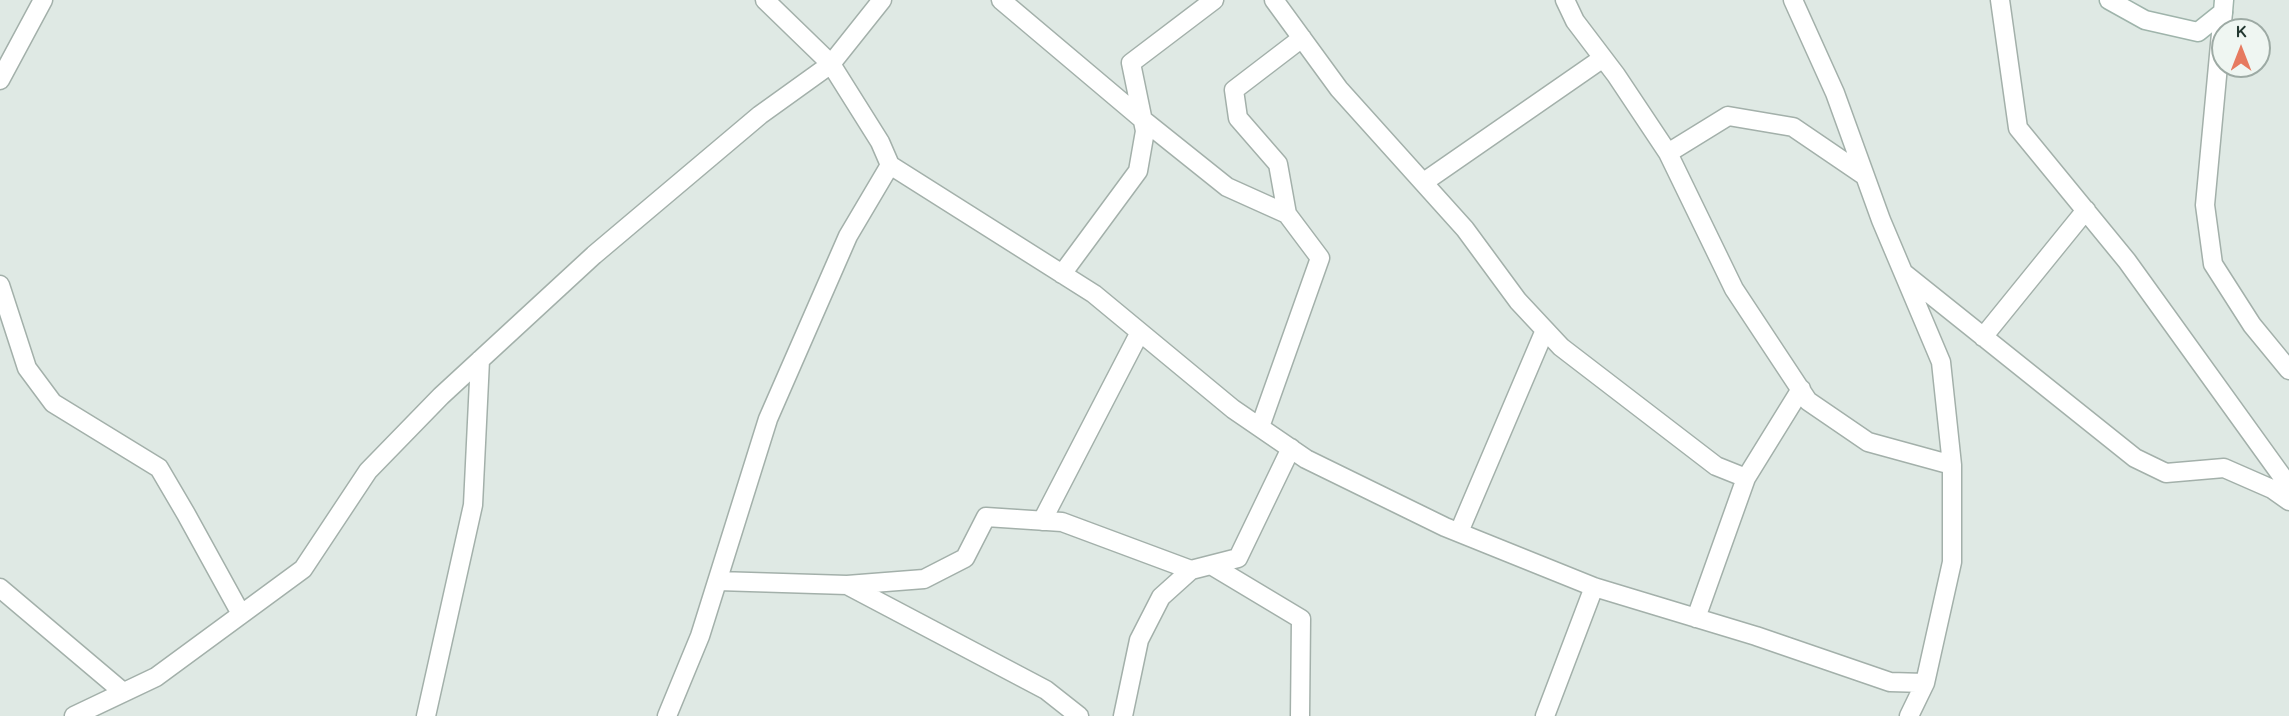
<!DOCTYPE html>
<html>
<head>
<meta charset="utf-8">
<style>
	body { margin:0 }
	#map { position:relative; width:2289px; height:716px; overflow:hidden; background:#dfe9e4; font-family:"Varela Round",sans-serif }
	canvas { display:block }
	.north { position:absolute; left:2211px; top:18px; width:60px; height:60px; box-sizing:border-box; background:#eff6f2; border:2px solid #9daaa4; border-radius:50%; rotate:0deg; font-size:16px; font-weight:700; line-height:24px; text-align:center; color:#223730 }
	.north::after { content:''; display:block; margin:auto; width:21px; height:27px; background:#e67a60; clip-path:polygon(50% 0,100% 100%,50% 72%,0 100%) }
</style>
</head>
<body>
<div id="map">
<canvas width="2289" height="716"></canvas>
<div class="north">K</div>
</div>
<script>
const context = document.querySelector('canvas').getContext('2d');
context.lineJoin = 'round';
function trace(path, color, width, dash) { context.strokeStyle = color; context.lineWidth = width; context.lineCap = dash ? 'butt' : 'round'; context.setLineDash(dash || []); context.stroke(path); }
const street = new Path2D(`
	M765,0l66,64 49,78 10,23 204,129 139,115 73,50 139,68 149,60 162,49 134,46 35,1
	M1001,0l141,119 85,68 60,27 33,44 -60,169
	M1274,0l65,89 126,140 53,72 43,46 155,119 30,12
	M1565,0l10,21 41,54 52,78 66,136 74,112 60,41 84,23
	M1793,0l42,93 46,127 60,142 11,103v97l-27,121 -16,33
	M2000,0l18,128 109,133 162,225
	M2223,12l-18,193 8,59 39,61 37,45
	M0,80l43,-80
	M1668,153l60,-37 65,11 72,49
	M1424,182l179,-124
	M1287,214l-9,-50 -40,-46 -4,-28 68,-52
	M1062,274l76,-103 7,-40 -14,-68 83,-63
	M1905,274l230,184 31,15 58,-5 48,21 17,12
	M0,285l27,83 26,35 106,65 27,46 55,100
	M1983,337l103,-127
	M1042,521l98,-189
	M1459,532l86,-202
	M1211,565l90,54 -1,97
	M718,581l129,4 77,-6 41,-21 21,-41 76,5 129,48 47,-12 53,-110
	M847,585l199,105 33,26
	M0,588l123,104
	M1696,618l50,-140 55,-89
	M74,716l82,-39 147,-108 65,-98 73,-75 153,-141 166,-140 71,-51 51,-64
	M426,716l47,-211 7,-145
	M667,716l33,-80 68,-217 80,-183 42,-71
	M1123,716l16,-76 22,-43 30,-27
	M1545,716l49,-129`);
const secondary = new Path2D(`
	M2109,0l36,20 53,12 25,-20 1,-12`);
trace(street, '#a3b0aa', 21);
trace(secondary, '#9fb4ab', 21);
trace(street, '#fff', 18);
trace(secondary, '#fff', 18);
</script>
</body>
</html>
